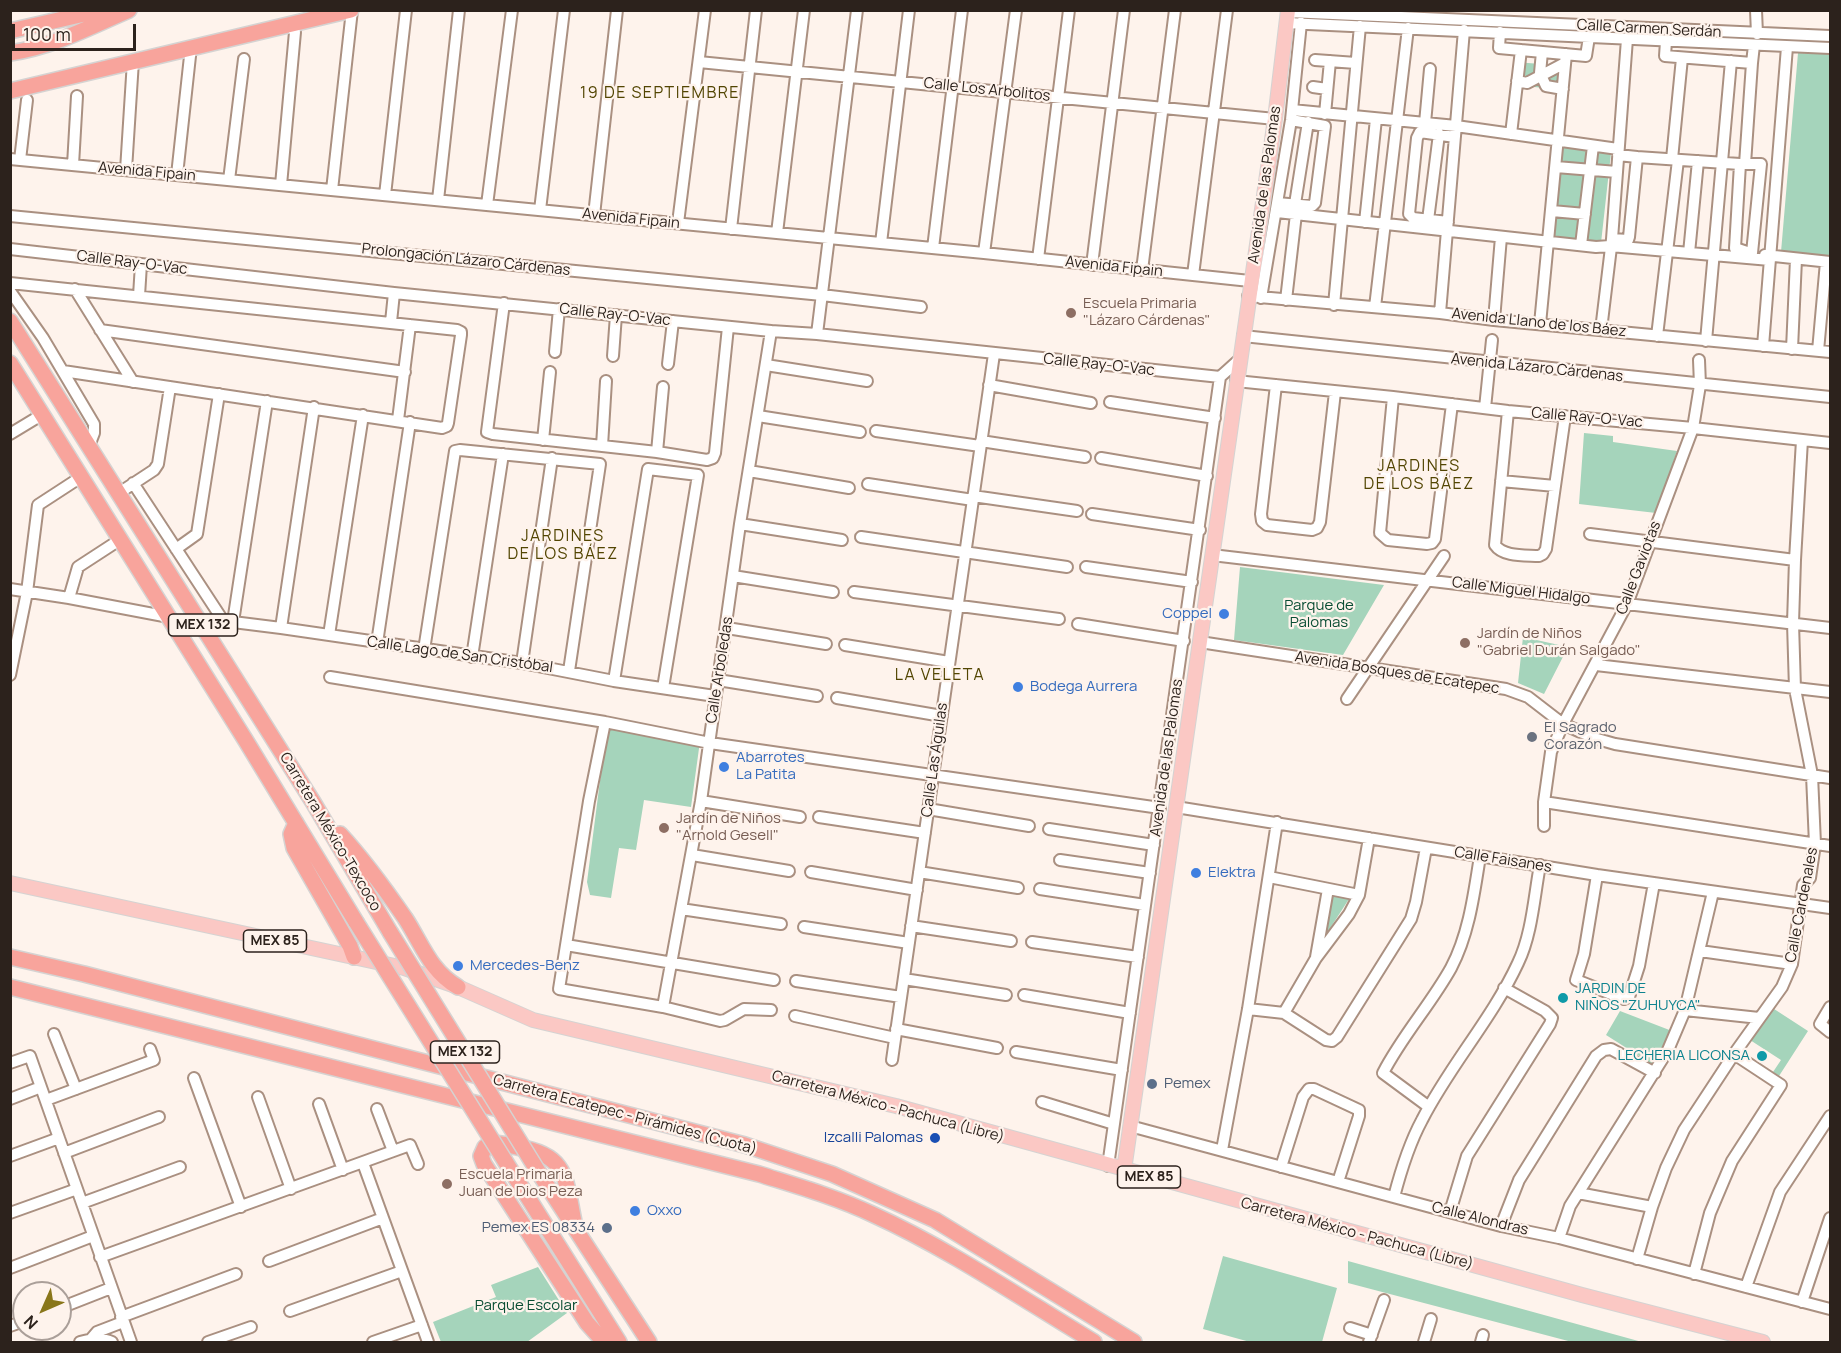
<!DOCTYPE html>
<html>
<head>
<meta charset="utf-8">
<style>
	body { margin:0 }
	#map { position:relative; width:1841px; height:1353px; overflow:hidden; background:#fef3ec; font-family:Manrope,sans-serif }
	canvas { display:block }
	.frame { position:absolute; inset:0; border:12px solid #2c221c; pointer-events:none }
	.north { position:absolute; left:12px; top:1281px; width:60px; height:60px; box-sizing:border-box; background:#fef3ec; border:2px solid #aa9f99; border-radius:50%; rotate:225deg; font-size:16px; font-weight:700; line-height:24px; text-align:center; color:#2c221c }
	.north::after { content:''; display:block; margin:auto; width:21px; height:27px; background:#89761a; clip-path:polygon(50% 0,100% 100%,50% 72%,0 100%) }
	.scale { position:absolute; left:12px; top:24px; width:124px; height:27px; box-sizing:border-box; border:3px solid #2c221c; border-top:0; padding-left:8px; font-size:18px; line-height:21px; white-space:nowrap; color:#2c221c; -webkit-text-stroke:4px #fef3ec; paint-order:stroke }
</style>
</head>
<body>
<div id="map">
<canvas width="1841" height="1353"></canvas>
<div class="frame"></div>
<div class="north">N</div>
<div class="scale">100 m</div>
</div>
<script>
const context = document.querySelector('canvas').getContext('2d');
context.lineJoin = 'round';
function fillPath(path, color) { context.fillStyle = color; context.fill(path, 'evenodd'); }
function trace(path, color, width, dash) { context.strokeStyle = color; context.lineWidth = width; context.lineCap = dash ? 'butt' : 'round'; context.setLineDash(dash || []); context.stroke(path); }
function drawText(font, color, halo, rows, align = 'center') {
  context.font = font + ' Manrope,sans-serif'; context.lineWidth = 4.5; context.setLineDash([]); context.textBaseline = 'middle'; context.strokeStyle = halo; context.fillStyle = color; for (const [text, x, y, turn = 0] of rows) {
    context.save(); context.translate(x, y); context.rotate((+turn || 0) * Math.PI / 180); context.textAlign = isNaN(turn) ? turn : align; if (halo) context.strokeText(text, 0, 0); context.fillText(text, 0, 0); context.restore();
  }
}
const green = new Path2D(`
	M1798,53l32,1v203l-49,-5z
	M1515,62l52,4 -1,24 -53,-5z
	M1562,138l50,6 -12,108 -50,-5z
	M1584,433l29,3v6l64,9 -21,62 -77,-9z
	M1240,567l144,18 -41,70 -109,-15z
	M1523,637l45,10 -24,47 -26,-11z
	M607,726l93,15 -9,66 -47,-7 -8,50 -17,-2 -8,50 -21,-3 -3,-13z
	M1331,895l18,4 -24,37z
	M1771,1007l37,24 -29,45 -6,-4 8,-12 -31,-20z
	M1620,1011l52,20 -17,35 -49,-31z
	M1223,1256l114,32 -15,54h-72l-47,-13z
	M1348,1261l294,81h-70l-224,-59z
	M538,1267l29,46 -40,29h-86l-8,-20 63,-25 -5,-12z`);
const minor = new Path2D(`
	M1756,10l1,24
	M1288,12l542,24
	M1286,23l544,25
	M1500,32l-1,16 87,8 3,-19
	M1666,41l-1,15 87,7 2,-18
	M1542,52l-2,21 6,13 17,3
	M1315,60l41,3
	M699,62l576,57
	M1517,81l10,2 38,-20
	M1313,87l14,2
	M1292,110l164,16 162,23
	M1325,114l5,-53
	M1425,123l5,-54
	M1511,134l10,-84
	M1637,157l103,7
	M10,159l974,94 266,28
	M1672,159l10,-101
	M20,160l7,-60
	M1745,164l7,-101
	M73,165l4,-69
	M1556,167l61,5
	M126,170l7,-109
	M177,175l14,-128
	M229,180l15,-121
	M281,185l14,-153 -6,-8
	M332,190l20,-180
	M385,195l21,-185
	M438,200l21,-190
	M1277,203l35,3 3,-3 10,-77 -34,-6
	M487,205l25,-195
	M540,210l24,-200
	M1552,211l33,3
	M1277,212l319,35 14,-1 160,14
	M594,215l23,-205
	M10,216l812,79 99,12
	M1428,220l11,-86
	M1365,222l11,-103
	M1448,222l-35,-4 -4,-4 8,-76 3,-6 35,5
	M678,223l27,-213
	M731,229l25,-219
	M777,233l27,-223
	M1612,239l16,1 1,-3 8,-80 -19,-2
	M881,243l28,-233
	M1581,245l12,-99
	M933,248l29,-238
	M10,249l384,44 377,38 46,3 403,43
	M1747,252l-12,-4 5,-84h21l-9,89
	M984,253l32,-243
	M1689,253l9,-92
	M1765,255l65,7
	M1038,259l31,-249
	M1092,265l32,-255
	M1142,270l33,-260
	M1193,275l34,-265
	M10,283l447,47 4,2v3l-13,88 -1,3 -5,2 -379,-57
	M75,289l58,93
	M10,291l33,47 51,86v9l-5,13
	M139,296l2,-32
	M1248,296l192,17 54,7 336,32
	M1261,298l30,-178 10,-97
	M1286,300l10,-86 -1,-10 13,-82
	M504,303l-17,129 6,2 164,18 50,8 6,-2 2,-5 13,-126
	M1334,305l26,-279
	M1375,307l33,-279
	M1440,313l24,-283
	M1494,320l7,-83
	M391,322l3,-29
	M1540,324l26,-270
	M100,330l305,42
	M1601,330l11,-91 15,-200
	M817,334l40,-324
	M1243,336l587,61
	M1657,336l21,-176
	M1706,341l25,-280
	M1763,346l24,-299
	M1792,349l4,-90
	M1818,351l8,-89
	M555,352l4,-43
	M613,356l3,-41
	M668,364l5,-43
	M766,365l101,16
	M1236,381l157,16 115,14 185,17 137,15
	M989,385l102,18
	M1276,385l-15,129 1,7 5,4 45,5 5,-2 3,-6 15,-130
	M1393,397l-13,136 8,7 39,4 5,-1 3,-4 17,-135
	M1110,402l105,16
	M1485,408l7,-68
	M1508,411l-13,134c8,12 30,10 44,11l4,-2 3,-5 19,-133
	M758,416l102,16
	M398,420l12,-95
	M876,431l104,15
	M10,434l33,-20
	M543,440l7,-68
	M981,441l104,16
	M602,446l4,-65
	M657,452l6,-65
	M1101,458l106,18
	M749,471l100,17
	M1501,481l54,5
	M133,483l91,139
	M868,484l105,16
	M119,493l35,-23 4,-6 12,-77
	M973,496l104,15
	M1092,514l108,16
	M740,524l102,16
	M1590,534l205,26
	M861,537l206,30
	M176,549l21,-15 22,-140
	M1212,555l618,73
	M1086,567l106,15
	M733,576l100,16
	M10,589l59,9 100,19
	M854,592l205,27
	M69,598l9,-31 43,-28
	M233,622l34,-221
	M1078,624l106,17
	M203,626l30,-4 48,6 241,35 92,18 101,15
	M281,628l33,-221
	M727,628l99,16
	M329,635l34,-220
	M1200,642l306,47 22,8 35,27 31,14 21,6 215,34
	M377,643l33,-221
	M845,645l104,17
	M424,650l31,-199 5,-1 140,14 -31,207
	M472,657l31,-203
	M522,663l30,-205
	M1596,665l234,27
	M10,675l17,-83 11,-87 43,-28
	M330,677l275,45 105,21 450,65
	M718,680l99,16
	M614,681l34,-212 50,6 -35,213
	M837,698l105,18
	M1347,699l97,-143
	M605,722l-16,79 -30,188 104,18 57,14 5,-1 19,-11 27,1
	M701,801l99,16
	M1544,802l286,44
	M1176,807l421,68 233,33
	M928,809l101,17
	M819,817l106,16
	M1544,826v-24l7,-50 12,-28 64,-120 66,-176 7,-43 -1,-25
	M1049,829l105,16
	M692,855l97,16
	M1060,860l90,13
	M811,872l106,18
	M919,872l99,16
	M1597,875l-13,79 -8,26 48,19 5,-2 10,-31 15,-83
	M1269,877l90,18
	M1040,889l105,16
	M681,909l100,15
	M911,926l100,15
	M804,927l105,16
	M1032,942l106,15
	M566,945l208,35
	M1700,951l92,13
	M1316,957l12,-68
	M904,979l102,16
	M796,981l105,16
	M1024,995l106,18
	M663,1007l38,-206 39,-277 31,-193
	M1830,1007l-10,17 10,8
	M1248,1009l36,4 42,27 6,1 5,-4 74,-118 5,-17 10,-54
	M1685,1010l74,8
	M1284,1013l32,-55 33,-44 10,-19 10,-57
	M795,1016l100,22
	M896,1029l101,19
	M54,1034l22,55
	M1016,1052l106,18
	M892,1060l102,-706
	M10,1063l20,-7 101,286
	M194,1078l47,129
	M258,1097l33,92
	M10,1099l31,-12
	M46,1100l108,-40 -4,-11
	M1042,1102l72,22
	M319,1104l24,66
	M1429,1107l-46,-34c19,-37 48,-69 68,-105 18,-34 23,-74 29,-112
	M377,1109l16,42
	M1130,1126l371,100 58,12 271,71
	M1222,1150l26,-141 29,-187
	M64,1153l95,-36
	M10,1156l49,-18
	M363,1163l65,179
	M1108,1166l112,-789 20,-18
	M1281,1167l22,-70 6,-8h5l45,21v6l-21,66
	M1578,1193l74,14
	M1394,1197c7,-27 15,-53 28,-77 28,-55 70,-101 96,-157 14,-29 16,-66 22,-98
	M82,1203l98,-36
	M1450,1212l17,-56 83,-132 2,-6 -7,-7 -41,-23
	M10,1213l67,-24
	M1501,1226l18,-46 77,-124 8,-6 7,-1 44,24
	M1559,1238l11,-32 98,-156 17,-40 28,-118
	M100,1257l310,-112 8,19
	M1637,1259l15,-52 14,-39 18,-38 50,-76 48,-67 10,-23 11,-79 7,-7 5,-34 -3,-69 -17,-86 -2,-66 2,-63 7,-120
	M269,1261l114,-43
	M10,1268l83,-32
	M1694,1274l16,-61 22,-52 49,-76 -47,-31
	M1746,1287l34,-95 50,-76
	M1802,1302l28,-84
	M60,1308l51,-20
	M290,1311l112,-40
	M121,1317l115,-43
	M10,1326l14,-5
	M1350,1328l22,7
	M80,1342c11,-3 22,-5 32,0
	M91,1342v-3l6,-7 26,-10
	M208,1342l43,-15
	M373,1342l49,-17
	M1369,1342l15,-42
	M1424,1342l7,-23
	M1481,1342l2,-7`);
const major = new Path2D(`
	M10,883l394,85 54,19 75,33 363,86 686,189 181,47
	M1124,1170l151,-1051 13,-109`);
const highway = new Path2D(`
	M10,31l92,-21
	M10,53c42,-6 80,-26 119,-43
	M10,91l341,-81
	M10,321l303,481 77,130
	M10,363l236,378 110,181
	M296,823l-5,11 3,14 56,98 4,11
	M340,834c24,26 45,55 65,84 17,26 25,53 53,69
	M10,957l74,17 661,171 87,29 103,46 199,122
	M10,987l749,187c38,12 77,23 113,40 77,35 149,84 222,128
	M505,1161l114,181
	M539,1173l110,169
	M575,1226c-10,-45 -5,-71 -58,-79 -11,-2 -22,-7 -32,0l-4,9 3,8 103,159 17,19`);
const highwayBridge = new Path2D(`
	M356,922l149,239
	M390,932l149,241`);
const markers = [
	[1071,313,6,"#8d6e63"],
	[1224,614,6,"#3f7fe0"],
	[1465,643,6,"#8d6e63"],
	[1018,687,6,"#3f7fe0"],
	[1532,737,6,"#6b7280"],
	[724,767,6,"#3f7fe0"],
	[664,828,6,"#8d6e63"],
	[1196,873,6,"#3f7fe0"],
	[458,966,6,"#3f7fe0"],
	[1563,998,6,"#0f9aa8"],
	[1762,1056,6,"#0f9aa8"],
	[1152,1084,6,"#5c6f8a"],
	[935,1138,6,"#1a4fb4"],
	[447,1184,6,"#8d6e63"],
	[635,1211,6,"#3f7fe0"],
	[607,1228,6,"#5c6f8a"]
];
const shields = [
	[203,625,69],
	[275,941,63],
	[465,1052,69],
	[1149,1177,63]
];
const shieldNames = [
	["MEX 132",203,625],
	["MEX 85",275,941],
	["MEX 132",465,1052],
	["MEX 85",1149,1177]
];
const streetNames = [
	["Calle Carmen Serdán",1649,29,3],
	["Calle Los Arbolitos",987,90,6],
	["Avenida Fipain",147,172,5],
	["Avenida de las Palomas",1265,185,-82],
	["Avenida Fipain",631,219,6],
	["Prolongación Lázaro Cárdenas",466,260,6],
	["Calle Ray-O-Vac",132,263,7],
	["Avenida Fipain",1114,267,6],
	["Calle Ray-O-Vac",615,315,6],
	["Avenida Llano de los Báez",1539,323,6],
	["Calle Ray-O-Vac",1099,365,6],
	["Avenida Lázaro Cárdenas",1537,368,6],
	["Calle Ray-O-Vac",1587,418,5],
	["Calle Gaviotas",1639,568,-69],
	["Calle Miguel Hidalgo",1521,591,7],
	["Calle Lago de San Cristóbal",460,655,8],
	["Calle Arboledas",720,670,-81],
	["Avenida Bosques de Ecatepec",1397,673,9],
	["Avenida de las Palomas",1167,758,-82],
	["Calle Las Águilas",935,760,-82],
	["Carretera México-Texcoco",330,832,59],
	["Calle Faisanes",1503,860,9],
	["Calle Cardenales",1802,905,-79],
	["Carretera México - Pachuca (Libre)",888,1107,15],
	["Carretera Ecatepec - Pirámides (Cuota)",625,1115,15],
	["Calle Alondras",1480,1219,14],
	["Carretera México - Pachuca (Libre)",1357,1234,15]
];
const educationNames = [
	["Escuela Primaria",1083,304],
	["\"Lázaro Cárdenas\"",1083,321],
	["Jardín de Niños",1477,634],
	["\"Gabriel Durán Salgado\"",1477,651],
	["Jardín de Niños",676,819],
	["\"Arnold Gesell\"",676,836],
	["Escuela Primaria",459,1175],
	["Juan de Dios Peza",459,1192]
];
const parkNames = [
	["Parque de",1319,606],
	["Palomas",1319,623],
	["Parque Escolar",526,1306]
];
const shopNames = [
	["Coppel",1212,614,"right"],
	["Bodega Aurrera",1030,687],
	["Abarrotes",736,758],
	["La Patita",736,775],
	["Elektra",1208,873],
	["Mercedes-Benz",470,966],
	["Oxxo",647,1211]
];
const worshipNames = [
	["El Sagrado",1544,728],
	["Corazón",1544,745]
];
const cultureNames = [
	["JARDIN DE",1575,989],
	["NIÑOS \"ZUHUYCA\"",1575,1006],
	["LECHERIA LICONSA",1750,1056,"right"]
];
const serviceNames = [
	["Pemex",1164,1084],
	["Pemex ES 08334",595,1228,"right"]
];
const transitNames = [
	["Izcalli Palomas",923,1138]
];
const neighbourhoodNames = [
	["19 DE SEPTIEMBRE",660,94],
	["JARDINES",1419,467],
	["DE LOS BÁEZ",1419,485],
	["JARDINES",563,537],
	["DE LOS BÁEZ",563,555],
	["LA VELETA",940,676]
];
fillPath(green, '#a5d4bb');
trace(minor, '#aa9081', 14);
trace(major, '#d5d3d2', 16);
trace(highway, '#d5d3d2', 18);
trace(minor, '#fff', 10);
trace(major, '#fbc8c4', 14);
trace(highway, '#f8a49c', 15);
trace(highwayBridge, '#d5d3d2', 18, []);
trace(highwayBridge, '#f8a49c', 15);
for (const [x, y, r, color] of markers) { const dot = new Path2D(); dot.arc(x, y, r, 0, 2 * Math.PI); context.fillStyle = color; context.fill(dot); trace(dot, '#fef3ec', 2); }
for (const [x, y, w] of shields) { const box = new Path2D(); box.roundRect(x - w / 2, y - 11, w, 22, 4.5); context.fillStyle = '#fef3ec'; context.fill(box); trace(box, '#2c221c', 1.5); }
drawText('bold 14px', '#2c221c', null, shieldNames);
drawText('15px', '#2c221c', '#fef3ec', streetNames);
drawText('15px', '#785e54', '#fef3ec', educationNames, 'left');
drawText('15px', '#094d33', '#fef3ec', parkNames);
drawText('15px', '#366cbe', '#fef3ec', shopNames, 'left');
drawText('15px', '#5b616d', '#fef3ec', worshipNames, 'left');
drawText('15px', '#0d838f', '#fef3ec', cultureNames, 'left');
drawText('15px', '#4e5e75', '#fef3ec', serviceNames, 'left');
drawText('15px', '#164399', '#fef3ec', transitNames, 'right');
context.letterSpacing = '1.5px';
drawText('16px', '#524502', '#fef3ec', neighbourhoodNames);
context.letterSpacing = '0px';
</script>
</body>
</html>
